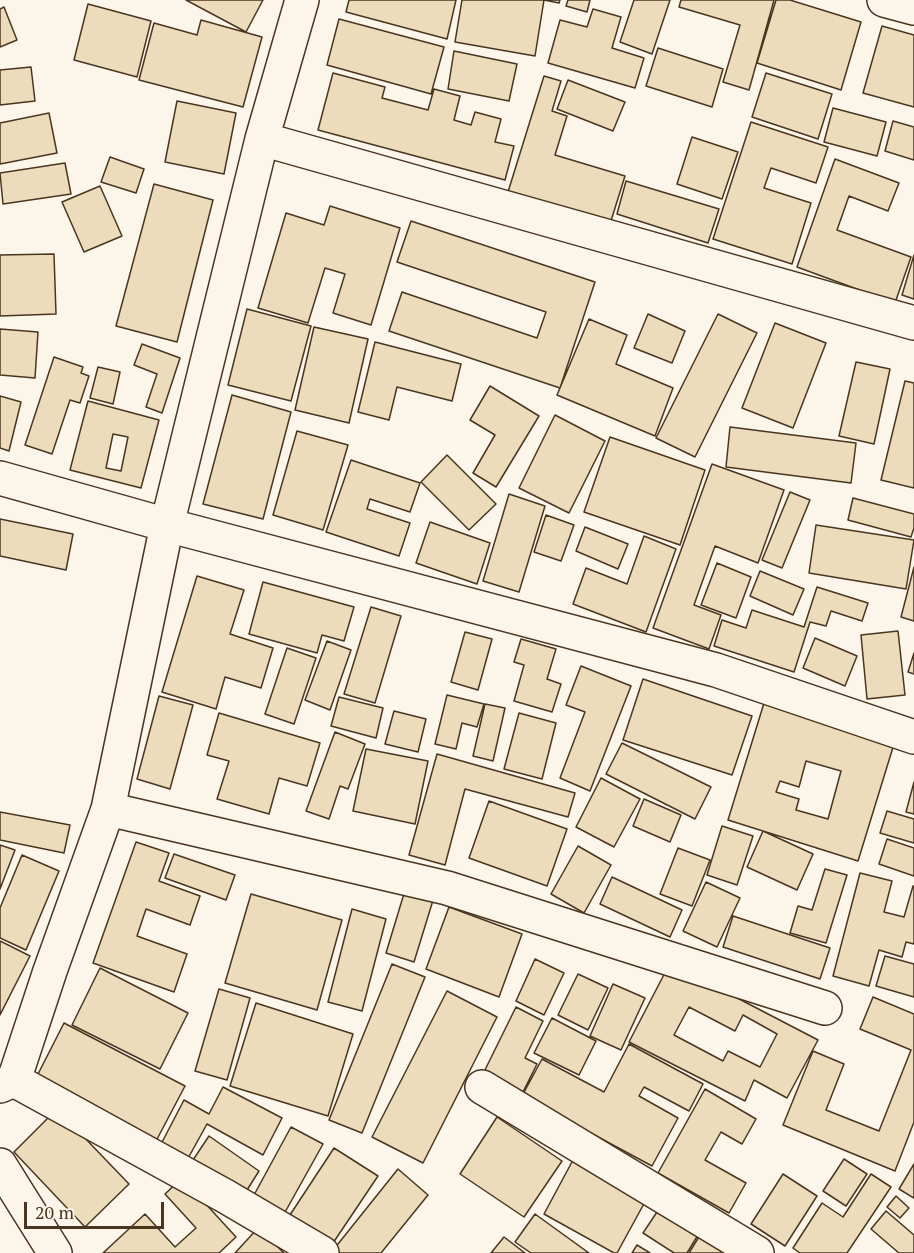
<!DOCTYPE html>
<html>
<head>
<meta charset="utf-8">
<style>
	body { margin:0 }
	#map { position:relative; width:914px; height:1253px; overflow:hidden; background:#fbf6e9; font-family:"PT Serif",serif }
	canvas { display:block }
	.scale { position:absolute; left:24px; top:1202px; width:140px; height:27px; box-sizing:border-box; border:3px solid #4a3520; border-top:0; padding-left:8px; font-size:18px; line-height:21px; white-space:nowrap; color:#4a3520; -webkit-text-stroke:4px #fbf6e9; paint-order:stroke }
</style>
</head>
<body>
<div id="map">
<canvas width="914" height="1253"></canvas>
<div class="scale">20 m</div>
</div>
<script>
const context = document.querySelector('canvas').getContext('2d');
context.lineJoin = 'round';
function fillPath(path, color) { context.fillStyle = color; context.fill(path, 'evenodd'); }
function trace(path, color, width, dash) { context.strokeStyle = color; context.lineWidth = width; context.lineCap = dash ? 'butt' : 'round'; context.setLineDash(dash || []); context.stroke(path); }
const building = new Path2D(`
	M186,0h77l-17,32z
	M349,0h107l-9,39 -101,-27z
	M462,0h98l-1,3 -15,-3 -9,56 -80,-14z
	M568,0h22l-3,12 -21,-6z
	M634,0h36l-18,54 -32,-12z
	M681,0h93l-25,90 -26,-8 17,-57 -61,-18z
	M776,0h14l71,22 -20,68 -84,-27z
	M88,4l63,17 -14,56 -63,-17z
	M4,7l13,33 -17,7v-38z
	M593,9l28,8 -9,31 32,10 -9,30 -87,-25 12,-43 27,7z
	M339,19l105,28 -13,47 -104,-29z
	M201,20l61,17 -19,70 -104,-27 15,-57 43,12z
	M882,26l32,9v72l-51,-14z
	M658,48l65,21 -11,38 -66,-21z
	M454,51l63,13 -8,37 -61,-12z
	M31,67l4,34 -35,4v-35z
	M333,73l52,14 -3,11 46,12 6,-21 26,7 -6,24 17,5 4,-13 26,7 -6,23 19,4 -9,34 -187,-50z
	M766,73l66,21 -14,45 -66,-22z
	M544,76l17,5 -9,30 15,5 -12,39 70,21 -15,48 -102,-32z
	M568,80l57,22 -12,29 -56,-22z
	M177,101l59,12 -12,61 -59,-12z
	M833,108l53,14 -9,34 -53,-14z
	M49,113l8,40 -57,11v-41z
	M893,121l21,6v33l-29,-9z
	M751,122l77,25 -12,36 -45,-15 -7,20 47,15 -19,61 -79,-25z
	M692,137l46,15 -16,47 -45,-15z
	M110,157l34,12 -8,24 -35,-11z
	M835,159l64,24 -11,28 -39,-15 -12,34 74,27 -16,46 -98,-36z
	M65,163l6,31 -68,10 -3,-31z
	M626,181l93,28 -11,34 -91,-29z
	M154,184l59,16 -36,142 -61,-16z
	M100,186l22,50 -38,16 -22,-50z
	M330,206l70,22 -29,97 -38,-12 12,-39 -20,-6 -17,55 -50,-15 28,-95 38,12z
	M411,221l184,61 -35,106 -171,-57 13,-39 135,46 9,-26 -149,-50z
	M54,254l2,60 -56,2v-61z
	M914,255v44l-12,-4z
	M247,309l64,17 -20,75 -63,-16z
	M648,314l37,17 -13,32 -38,-15z
	M718,314l39,19 -62,124 -39,-19z
	M589,319l38,16 -11,29 57,24 -18,48 -98,-41z
	M775,323l51,20 -33,85 -51,-20z
	M314,327l54,12 -19,84 -54,-13z
	M0,329l38,3 -3,46 -35,-3z
	M375,342l86,22 -9,37 -55,-14 -8,33 -31,-8z
	M142,344l38,14 -18,55 -16,-6 11,-33 -23,-9z
	M54,357l29,10 -2,6 8,3 -9,27 -10,-3 -18,54 -27,-9z
	M856,362l34,7 -16,75 -35,-8z
	M98,367l22,5 -7,32 -23,-6z
	M905,381l9,2v105l-33,-8z
	M490,386l49,30 -43,71 -23,-14 22,-38 -25,-15z
	M232,395l59,17 -28,107 -60,-15z
	M0,396l21,6 -12,49 -9,-3z
	M88,401l71,19 -18,68 -71,-18zM113,434l15,3 -7,34 -15,-3z
	M555,415l50,26 -36,72 -50,-25z
	M730,427l126,16 -5,40 -125,-16z
	M297,431l51,14 -25,85 -50,-15z
	M610,437l95,33 -25,75 -96,-33z
	M447,455l49,49 -27,26 -48,-48z
	M351,460l69,23 -10,29 -40,-13 -3,10 43,14 -11,33 -73,-24z
	M712,464l72,26 -26,73 -43,-17 -21,59 27,10 -12,34 -56,-21z
	M790,492l20,8 -28,68 -20,-8z
	M509,494l36,12 -26,86 -36,-11z
	M853,498l61,16v14l-3,9 -63,-17z
	M546,515l28,10 -13,36 -27,-9z
	M0,519l73,15 -7,36 -66,-14z
	M430,522l60,21 -13,41 -61,-21z
	M816,525l98,15 -8,49 -97,-16z
	M585,527l43,17 -10,25 -42,-18z
	M644,536l32,13 -30,83 -73,-28 13,-36 41,16z
	M717,563l34,14 -15,41 -35,-13z
	M914,567v54l-13,-4z
	M760,571l44,18 -11,26 -43,-19z
	M197,576l47,14 -14,44 43,14 -12,40 -36,-11 -9,32 -54,-17z
	M263,582l91,25 -10,34 -22,-6 -5,18 -68,-19z
	M817,587l51,16 -6,18 -31,-10 -5,15 -16,-4 -16,50 -80,-26 8,-26 24,8 6,-18 52,17z
	M371,607l30,9 -26,87 -31,-9z
	M898,631l7,64 -38,4 -6,-64z
	M465,632l27,7 -14,51 -27,-8z
	M815,638l42,18 -12,30 -42,-18z
	M521,639l35,10 -9,30 14,5 -9,28 -38,-11 10,-36 -10,-3z
	M327,641l24,9 -21,60 -25,-10z
	M287,648l29,10 -22,66 -29,-10z
	M914,653v21l-6,-2z
	M581,666l50,20 -41,105 -30,-13 25,-66 -19,-7z
	M643,679l109,37 -20,59 -109,-35z
	M447,695l37,9 -7,23 -15,-4 -6,26 -21,-5z
	M159,696l34,9 -23,84 -33,-10z
	M339,697l44,11 -7,30 -45,-12z
	M764,703l130,41 -36,117 -130,-41zM806,761l35,10 -13,48 -32,-9 3,-11 -23,-7 4,-11 19,6z
	M485,704l20,4 -12,53 -20,-5z
	M394,711l32,8 -8,33 -33,-8z
	M219,713l101,30 -13,43 -28,-8 -10,36 -52,-15 12,-38 -22,-6z
	M519,713l37,10 -14,56 -38,-10z
	M335,732l30,12 -17,45 -8,-3 -11,33 -23,-8z
	M622,743l89,44 -16,32 -89,-45z
	M366,749l62,12 -13,63 -62,-13z
	M437,754l138,39 -7,24 -103,-28 -20,76 -36,-10z
	M601,778l39,21 -26,48 -38,-20z
	M914,782v32l-8,-2z
	M644,799l37,16 -11,27 -37,-16z
	M489,801l78,28 -20,57 -78,-28z
	M887,811l27,8v24l-34,-10z
	M0,812l70,13 -6,28 -64,-13z
	M722,826l31,10 -16,49 -30,-10z
	M763,831l50,23 -16,36 -50,-23z
	M887,839l27,9v28l-35,-12z
	M136,842l33,11 -10,28 41,15 -10,29 -44,-16 -9,27 50,18 -13,38 -81,-29z
	M0,845l15,5 -15,39z
	M578,846l33,19 -27,48 -33,-19z
	M678,848l32,12 -18,46 -32,-12z
	M174,854l61,21 -9,25 -61,-22z
	M22,855l37,16 -33,79 -26,-12v-30z
	M825,869l22,6 -21,68 -36,-10 8,-27 14,4z
	M860,873l32,8 -8,31 20,5 9,-31h1v58l-8,-2 -4,15 -23,-7 -10,36 -36,-10z
	M612,877l70,33 -12,27 -70,-33z
	M706,882l34,16 -23,49 -34,-16z
	M406,887l28,10 -20,65 -28,-9z
	M251,894l91,26 -25,90 -92,-27z
	M449,907l73,27 -23,63 -73,-28z
	M352,909l34,10 -24,92 -34,-9z
	M733,916l97,32 -10,31 -97,-32z
	M0,941l30,15 -30,59z
	M885,956l29,8v33l-38,-11z
	M535,959l29,14 -20,42 -28,-14z
	M670,963l148,77 -31,58 -33,-18 -9,21 -116,-59zM689,1007l46,24 8,-16 34,19 -17,33 -32,-16 -5,10 -49,-26z
	M392,964l33,13 -63,156 -33,-13z
	M100,968l88,45 -28,56 -88,-44z
	M578,974l30,14 -20,42 -30,-15z
	M613,984l32,14 -24,52 -31,-14z
	M219,989l31,9 -23,82 -32,-9z
	M447,991l50,26 -74,146 -51,-26z
	M873,997l41,17v108l-19,49 -112,-46 30,-74 31,13 -18,46 53,21 32,-81 -51,-21z
	M256,1003l97,31 -25,82 -98,-30z
	M516,1007l27,14 -18,37 12,6 -19,38 -39,-20z
	M552,1018l44,23 -17,34 -45,-22z
	M64,1023l121,63 -30,57 -120,-63z
	M629,1044l74,40 -14,27 -45,-24 -5,9 39,22 -26,48 -130,-70 20,-37 62,33z
	M223,1087l59,31 -19,37 -56,-31 -21,38 -27,-14 25,-48 25,14z
	M705,1089l51,30 -14,25 -21,-12 -16,28 41,23 -17,30 -71,-40z
	M57,1109l72,75 -44,43 -71,-75z
	M497,1117l65,44 -38,56 -64,-43z
	M291,1127l32,17 -44,79 -31,-17z
	M209,1136l50,35 -17,27 -51,-35z
	M334,1148l44,28 -49,73 -43,-28z
	M844,1159l23,15 -21,32 -23,-15z
	M573,1160l73,40 -29,53h-3l-70,-39z
	M914,1164v34l-15,-9z
	M398,1169l30,26 -47,58h-42l-5,-4z
	M783,1174l34,22 -32,50 -34,-22z
	M871,1174l20,13 -44,66h-47l-7,-5 29,-45 21,14z
	M182,1178l54,59 -17,16h-116l42,-39 30,33 21,-19 -31,-34z
	M896,1196l13,12 -9,10 -13,-11z
	M659,1209l39,26 -11,18h-13l-31,-20z
	M886,1211l28,24v18h-15l-28,-24z
	M535,1214l54,39h-58l-16,-11z
	M258,1228l26,25h-49z
	M702,1232l34,21h-47z
	M504,1237l21,16h-34z
	M637,1245l13,8h-18z`);
const minor = new Path2D(`
	M884,0l30,8
	M262,139l652,184
	M0,478l167,47 549,145 198,67
	M108,809l339,79 378,120
	M14,1080l211,116 97,57
	M0,1086l14,-6 36,-109 58,-162 59,-284 95,-386 40,-139
	M482,1087l275,166
	M0,1165l55,88`);
fillPath(building, '#ecdcbc');
trace(building, '#4a3520', 1.5);
trace(minor, '#4a3520', 36);
trace(minor, '#fbf6e9', 33);
</script>
</body>
</html>
